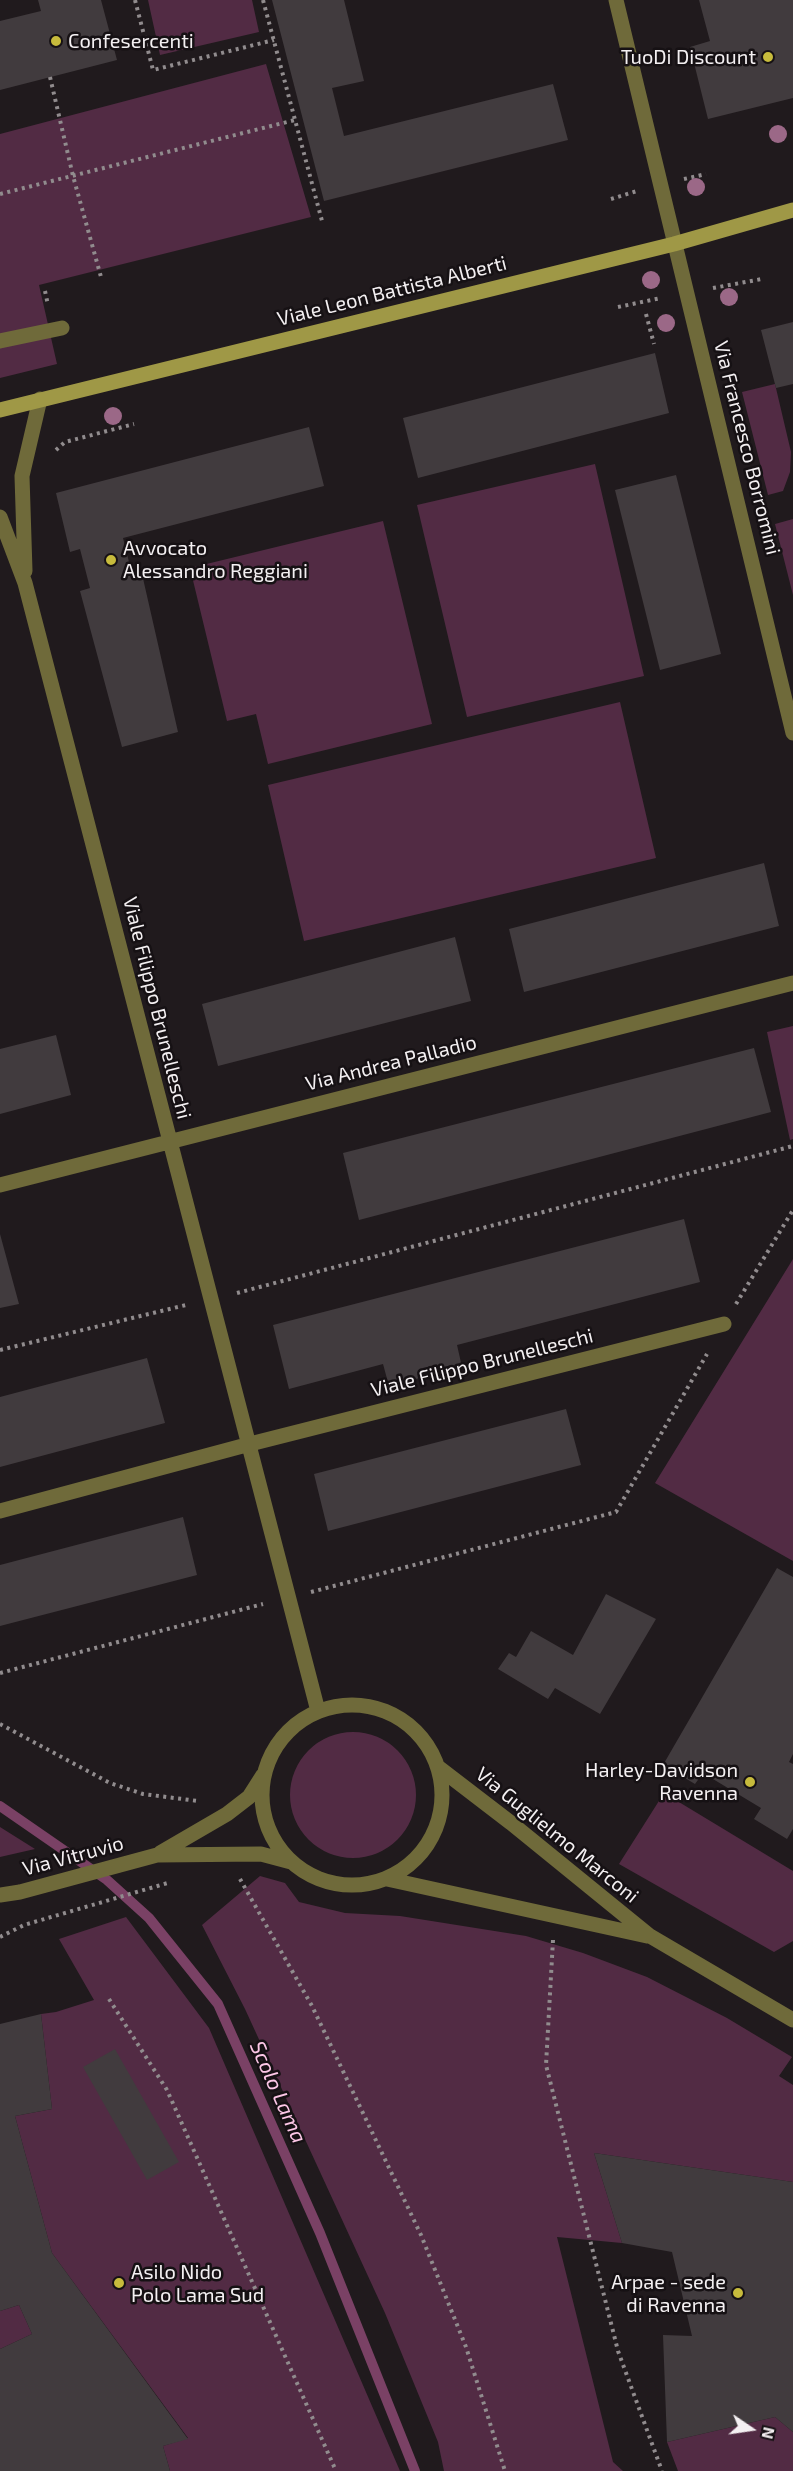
<!DOCTYPE html>
<html>
<head>
<meta charset="utf-8">
<style>
	body { margin:0 }
	#map { position:relative; width:793px; height:2471px; overflow:hidden; background:#201a1d; font-family:"Exo 2",sans-serif }
	canvas { display:block }
	.north { position:absolute; left:721px; top:2399px; width:60px; height:60px; -webkit-text-stroke:4px #161114; paint-order:stroke; rotate:103deg; font-size:16px; font-weight:700; line-height:24px; text-align:center; color:#f4f0f2 }
	.north::after { content:''; display:block; margin:auto; width:21px; height:27px; background:#f4f0f2; clip-path:polygon(50% 0,100% 100%,50% 72%,0 100%) }
</style>
</head>
<body>
<div id="map">
<canvas width="793" height="2471"></canvas>
<div class="north">N</div>
</div>
<script>
const context = document.querySelector('canvas').getContext('2d');
context.lineJoin = 'round';
function fillPath(path, color) { context.fillStyle = color; context.fill(path, 'evenodd'); }
function trace(path, color, width, dash) { context.strokeStyle = color; context.lineWidth = width; context.lineCap = dash ? 'butt' : 'round'; context.setLineDash(dash || []); context.stroke(path); }
function drawText(font, color, halo, rows, align = 'center') {
  context.font = font + ' "Exo 2",sans-serif'; context.lineWidth = 5; context.setLineDash([]); context.textBaseline = 'middle'; context.strokeStyle = halo; context.fillStyle = color; for (const [text, x, y, turn = 0] of rows) {
    context.save(); context.translate(x, y); context.rotate((+turn || 0) * Math.PI / 180); context.textAlign = isNaN(turn) ? turn : align; if (halo) context.strokeText(text, 0, 0); context.fillText(text, 0, 0); context.restore();
  }
}
const green = new Path2D(`
	M148,0h104l7,32 -99,23z
	M266,64l45,153 -272,68 18,79 -57,14v-244z
	M775,384l16,68 -1,20 -7,19 -15,4 -26,-103z
	M595,464l49,212 -177,41 -50,-212z
	M793,519v76l-18,-71z
	M383,521l49,203 -164,40 -12,-50 -29,7 -37,-153z
	M620,702l36,156 -352,83 -36,-156z
	M793,1026v113l-3,1 -23,-108z
	M793,1259v302l-138,-78z
	M290 1795a63 63 0 1 1 126 0a63 63 0 1 1-126 0Z
	M664,1793l129,78v70l-19,11 -155,-88z
	M0,1827l35,22 -35,8z
	M260,1876l25,7 14,19 46,11 55,3 126,20 57,17 64,24 80,41 65,39 -13,19 14,9v97l-199,-29 28,90 -65,-6 56,225 10,9h-179l-6,-29 -53,-129 -140,-304 -43,-84z
	M126,1917l83,111 191,443h-230l-7,-25 25,-8 -136,-185 -37,-137 37,-7 -11,-95 15,-2 38,-12 -35,-61z
	M19,2305l13,29 -32,15v-38z
	M775,2417l18,15v39h-115l-11,-29z`);
const stream = new Path2D(`
	M0,1806l107,74 42,38 69,86 102,229 95,238`);
const building = new Path2D(`
	M38,0h63l16,60 -117,30v-69l41,-10z
	M272,0h72l20,81 -32,7 12,48 209,-52 15,56 -244,61z
	M699,0h94v98l-85,21 -18,-72 20,-6z
	M793,322v62l-17,4 -15,-58z
	M655,353l14,60 -251,65 -15,-60z
	M309,427l15,59 -201,52 10,40 9,-4 36,158 -56,15 -42,-156 10,-3 -10,-39 -10,3 -14,-59z
	M676,475l45,179 -61,16 -45,-180z
	M764,863l15,63 -255,66 -15,-63z
	M455,937l16,64 -253,65 -16,-62z
	M56,1035l15,60 -71,19v-65z
	M754,1048l17,64 -412,108 -16,-67z
	M684,1219l16,63 -243,63 5,22 -73,19 -6,-22 -94,25 -16,-64z
	M0,1234l19,70 -19,4z
	M147,1358l18,65 -165,44v-70z
	M566,1409l15,56 -253,66 -14,-57z
	M183,1517l14,58 -197,51v-61z
	M777,1568l16,9v177l-4,8 4,2v65l-6,10 -33,-20 7,-11 -58,-35 -8,11 -32,-19z
	M606,1594l50,25 -56,95 -45,-26 -7,11 -50,-30 11,-16 7,4 15,-26 42,24z
	M41,2014l11,95 -37,7 37,137 136,186 -25,7 7,25h-170v-122l32,-15 -13,-29 -19,6v-287z
	M115,2049l64,113 -32,18 -64,-113z
	M594,2153l199,29v250l-18,-15 -108,25 -4,-107 29,1 -20,-84 -50,-9z`);
const path = new Path2D(`
	M135,0l18,70 121,-30
	M263,0l59,221
	M50,77l23,99 28,101
	M684,179l22,-5
	M0,194l295,-74
	M611,199l26,-8
	M713,288l49,-9
	M45,291l3,14
	M618,307l43,-9
	M646,314l8,30
	M56,450l9,-8 69,-18
	M237,1293l556,-147
	M736,1304l57,-94
	M0,1350l186,-45
	M311,1592l305,-80 91,-158
	M0,1673l263,-69
	M0,1724l110,59 33,11 55,7
	M240,1879l72,127 109,229 45,112 39,124
	M0,1937l24,-12 147,-43
	M553,1940l-7,125 72,286 44,120
	M109,1999l58,91 169,381`);
const pedestrian = new Path2D(`
	M0,341l62,-13`);
const minor = new Path2D(`
	M616,0c58,244 119,488 177,733
	M0,517l25,66 293,1128
	M25,571l-3,-95 18,-77
	M0,1185l793,-202
	M0,1511l250,-67 474,-120
	M262 1795a90 90 0 1 1 180 0a90 90 0 1 1-180 0Z
	M438,1767l73,56 139,113 143,84
	M160,1853l67,-39 22,-17 14,-22
	M387,1879l260,57
	M0,1895l20,-3 137,-37 104,-1 30,8`);
const secondary = new Path2D(`
	M0,410l674,-166 119,-34`);
const trees = [
	[778,134],
	[696,187],
	[651,280],
	[729,297],
	[666,323],
	[113,416]
];
const markers = [
	[56,41,6,"#c7bb3c"],
	[768,57,6,"#c7bb3c"],
	[111,560,6,"#c7bb3c"],
	[750,1782,6,"#c7bb3c"],
	[119,2283,6,"#c7bb3c"],
	[738,2293,6,"#c7bb3c"]
];
const poiNames = [
	["Confesercenti",68,41],
	["TuoDi Discount",756,57,"right"],
	["Avvocato",123,548],
	["Alessandro Reggiani",123,571],
	["Harley-Davidson",738,1770,"right"],
	["Ravenna",738,1793,"right"],
	["Asilo Nido",131,2272],
	["Polo Lama Sud",131,2295],
	["Arpae - sede",726,2282,"right"],
	["di Ravenna",726,2305,"right"]
];
const streetNames = [
	["Viale Leon Battista Alberti",392,291,-14],
	["Via Francesco Borromini",747,448,76],
	["Viale Filippo Brunelleschi",157,1008,76],
	["Via Andrea Palladio",391,1063,-14],
	["Viale Filippo Brunelleschi",482,1363,-14],
	["Via Guglielmo Marconi",557,1835,39],
	["Via Vitruvio",73,1856,-15]
];
const waterNames = [
	["Scolo Lama",278,2092,66]
];
fillPath(green, '#522b44');
trace(stream, '#7a4165', 10);
fillPath(building, '#413b3e');
trace(path, '#918c8e', 4, [3, 4.5]);
trace(pedestrian, '#6f6a3a', 15);
trace(minor, '#6f6a3a', 15);
trace(secondary, '#9f9846', 15);
context.fillStyle = '#9b6887';
for (const [x, y] of trees) { context.beginPath(); context.arc(x, y, 9, 0, 2 * Math.PI); context.fill(); }
for (const [x, y, r, color] of markers) { const dot = new Path2D(); dot.arc(x, y, r, 0, 2 * Math.PI); context.fillStyle = color; context.fill(dot); trace(dot, '#161114', 2); }
drawText('20px', '#f4f0f2', '#161114', poiNames, 'left');
drawText('20px', '#f4f0f2', '#161114', streetNames);
drawText('italic 21px', '#fdc7e7', '#161114', waterNames);
</script>
</body>
</html>
